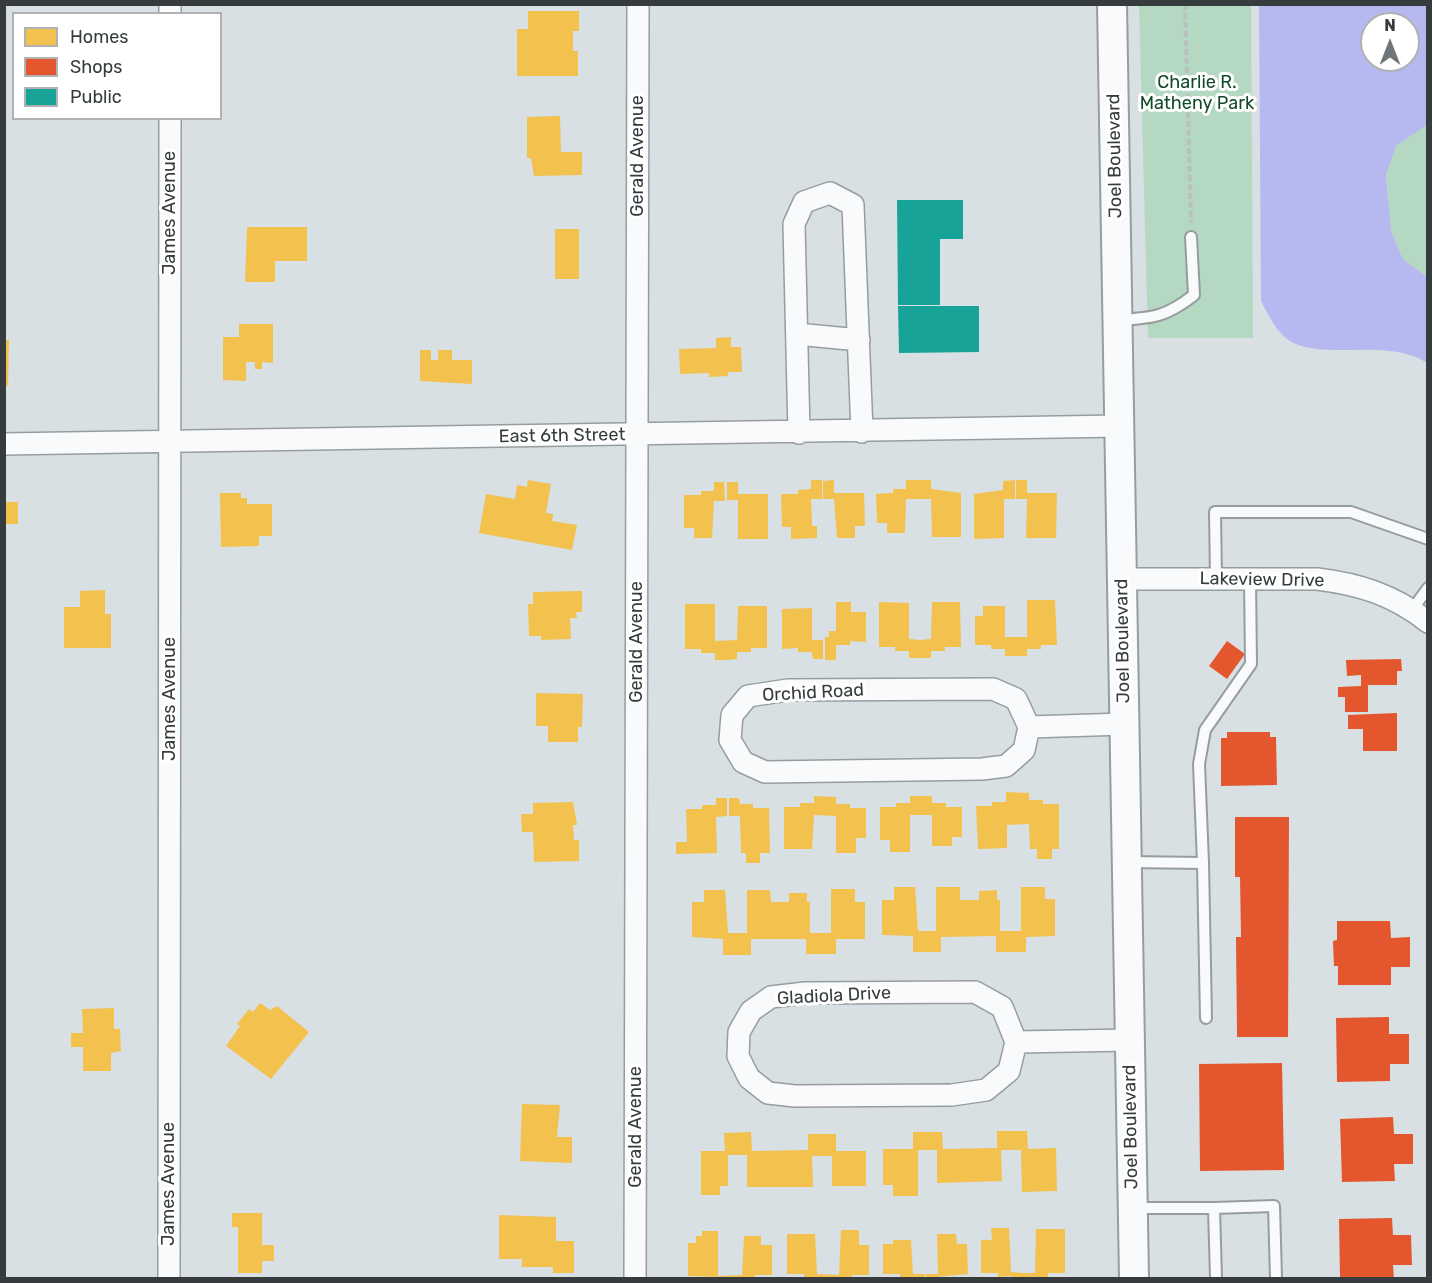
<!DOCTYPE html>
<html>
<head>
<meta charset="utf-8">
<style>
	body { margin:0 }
	#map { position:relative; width:1432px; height:1283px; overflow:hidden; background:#d8e0e3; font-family:Rubik,sans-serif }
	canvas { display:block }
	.frame { position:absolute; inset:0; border:6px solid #363c3e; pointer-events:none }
	.legend { position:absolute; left:12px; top:12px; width:210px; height:108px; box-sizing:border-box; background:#fff; border:2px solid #afb1b2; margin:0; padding:8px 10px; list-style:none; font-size:18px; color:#363c3e }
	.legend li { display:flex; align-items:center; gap:12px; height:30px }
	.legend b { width:30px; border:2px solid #afb1b2 }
	.north { position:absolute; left:1360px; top:12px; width:60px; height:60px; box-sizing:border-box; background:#fff; border:2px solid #afb1b2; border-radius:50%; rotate:0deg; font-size:16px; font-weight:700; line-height:24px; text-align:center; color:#363c3e }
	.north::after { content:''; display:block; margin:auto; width:21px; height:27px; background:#6f7578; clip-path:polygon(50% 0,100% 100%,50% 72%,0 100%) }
</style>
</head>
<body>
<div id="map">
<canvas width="1432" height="1283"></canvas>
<div class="frame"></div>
<ul class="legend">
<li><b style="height:16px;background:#f2c14e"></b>Homes</li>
<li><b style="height:16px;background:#e4572e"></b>Shops</li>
<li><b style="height:16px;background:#17a398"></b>Public</li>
</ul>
<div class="north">N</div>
</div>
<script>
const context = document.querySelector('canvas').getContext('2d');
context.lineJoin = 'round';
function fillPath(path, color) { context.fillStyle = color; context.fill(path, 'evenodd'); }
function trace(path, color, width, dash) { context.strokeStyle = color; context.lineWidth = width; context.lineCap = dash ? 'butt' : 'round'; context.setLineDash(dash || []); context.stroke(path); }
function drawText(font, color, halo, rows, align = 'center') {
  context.font = font + ' Rubik,sans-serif'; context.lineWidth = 6; context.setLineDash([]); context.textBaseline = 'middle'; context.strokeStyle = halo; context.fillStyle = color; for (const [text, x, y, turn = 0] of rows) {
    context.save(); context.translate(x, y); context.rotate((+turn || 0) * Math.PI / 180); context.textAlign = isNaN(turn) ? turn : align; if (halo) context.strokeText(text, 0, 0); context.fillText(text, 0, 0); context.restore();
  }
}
const green = new Path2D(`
	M1139,5h112l2,333h-105z
	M1427,125v152l-24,-18 -12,-28 -5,-56 10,-29z`);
const water = new Path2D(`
	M1259,5h168v120l-31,21 -10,29 5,56 12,28 24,18v86c-41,-27 -106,0 -140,-24 -12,-9 -19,-25 -26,-38zM1372,24h36v36h-36z`);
const homes = new Path2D(`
	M528,11h51v20h-6v20h5v25h-61v-47h11z
	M560,116l1,36h21v23l-48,1 -3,-18h-4v-41z
	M247,227h60v34h-32v21h-30z
	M555,229h24v50h-24z
	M239,324h34v39l-11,-1v7h-7v-7h-9v19l-23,-1v-43h16z
	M731,337v10h10l1,25h-14v4l-19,1v-4l-29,1 -1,-25 37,-1v-10z
	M4,340h5l-1,46h-4z
	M420,350h11v10h7v-10h14v10h20v24l-52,-3z
	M528,480l23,4 -5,29 7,1 -1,7 25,4 -5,25 -93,-17 7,-39 29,5 2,-14 10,2z
	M811,480h11v19h-11l1,27h5v12l-26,1v-12h-9l-1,-33h17v-4l13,-1z
	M834,480v13h30l1,33h-10v12h-18l-3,-39h-11v-18z
	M906,480h25v9l30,4v44h-29l-1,-38h-25l-1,34h-18v-10h-10l-1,-29 17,-1v-4h13z
	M1015,480v19h-11v39l-30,1v-45l29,-4v-9z
	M1016,480h11v13h30l-1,45h-30l1,-39h-11z
	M714,482h10l1,19h-11l-2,37h-18v-10h-10v-33h17v-4h13z
	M727,482h11v12h30v45h-30v-39h-11z
	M220,493h21v5h6v6h25v32h-13v10l-38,1z
	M4,502h14v22h-14z
	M105,590v24h6v34h-47v-41h16v-16z
	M582,591v21h-6l1,6h-7l1,21 -30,1v-4h-12l-1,-32h5v-12z
	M1027,600h28l2,45h-16v4h-14v7h-22v-7h-14v-4h-16v-29h8v-10h22v31h22z
	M836,602h15v10h15v30l-16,-1v4h-14v15h-11v-23h4v-6h7z
	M879,602l30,1v36l11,1 11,-1 1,-37h28l1,45h-16v4h-14v7h-22v-7h-14v-4h-16z
	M685,604h30v37l22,-1 1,-34h29v42h-16v4h-14v7l-11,1h-11v-7h-14v-4h-16z
	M812,608v32h11v19h-10l-1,-7h-14v-4l-16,1v-40z
	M536,693l47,1 -1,33h-4v15h-30v-16h-12z
	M1006,792l23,1v7h14v4h16v45h-7v10h-15v-10h-7l-1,-25 -22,1v23l-29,1 -2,-43h16v-4h14z
	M814,796l22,1v7h14v4h16v30h-10v15h-20v-37l-22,-1 -2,34h-28v-42h16v-4h14z
	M910,796h22v7h14v4h16v30h-10v9h-20v-31h-22v37h-20v-12h-10v-33h16v-4h14z
	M716,798h11v18l-11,1 1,36 -41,1v-12h11l-1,-33h16v-4h14z
	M729,798h10l1,6h13v4h16l1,45h-10v10h-14v-10h-5l-1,-37h-11z
	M573,802l4,23h-4l1,15h5v21l-45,1 -1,-30h-11l-1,-18h12v-11z
	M894,887h21l3,44h18v-44h24v13h19v-9l18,-1v10h3v31h21v-44h24v12h10v37l-29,1v15h-30v-16l-55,1v15h-28v-16l-31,-1v-35h12z
	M831,889h24v13h10v37h-29v15h-30v-15h-55v16h-28v-16l-31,-2v-35h12v-12h21l3,43h19v-43h23l1,12h18v-9h18v9h3v31h21z
	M260,1003l10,7 7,-4 32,26 -38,47 -45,-33 14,-20 -3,-2 12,-15 4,3z
	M114,1008v21h6l1,22 -10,2v18h-28v-24h-12v-14h12l-1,-24z
	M522,1104l38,1 -3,32h15v26l-52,-2z
	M997,1131h30l1,18 28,-1 1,43 -35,1 -1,-42h-20l1,31 -65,2v-33h-19v46h-25v-11h-10v-36h30v-17h29l1,17 54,-1z
	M751,1132l1,19 56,-1v-16h28v17h30v35h-34v-30h-20l1,31h-66v-32h-19v31h-8v9h-19v-44h24l-1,-18z
	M232,1213h30v32h12v16h-12v12h-24v-46h-6z
	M499,1215l57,2v24h18v32h-21v-6h-31v-8h-23z
	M991,1228h18l2,44 12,1h12l1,-44h29v44h-17v4l-12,1h-25v-2l-13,1v-4h-17v-33h11z
	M841,1230h18v15h10v30h-17v3h-48v-4h-17v-40h28l2,40 22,1z
	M702,1231h16v45l24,-1 2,-39h17v9h11v30h-17v3l-67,-2v-33h8v-7h6z
	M937,1234h19l1,10h10l1,30 -42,4v-4h12z
	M893,1240h18l2,34h12v4h-25v-4h-17v-30h10z`);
const shops = new Path2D(`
	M1227,641l18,13 -18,25 -18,-13z
	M1401,659l1,12h-5v14h-29v27h-23v-15h-7v-10l23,-1v-11l-14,1 -1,-16z
	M1397,713v38h-34v-22h-15v-14z
	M1227,732h43v5h6l1,48 -56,1v-48h6z
	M1235,817h54l-1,220h-51l-1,-100h5l-1,-60h-5z
	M1337,921h53l1,17 19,-1v30h-19v18h-53v-19h-4l-1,-25 4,-1z
	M1389,1017v17h20v30h-19v17l-53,1 -1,-64z
	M1282,1063l2,107 -84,1 -1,-107z
	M1393,1117l1,17h19v30h-19l1,17 -53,1 -2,-63z
	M1392,1218l1,17h18l1,30h-19l1,13h-54l-1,-59z`);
const public = new Path2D(`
	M897,200h66v39h-23v66h-42z
	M898,306h81v46l-80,1z`);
const path = new Path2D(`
	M1185,4l6,219`);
const service = new Path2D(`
	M1119,320c34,-2 47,-3 75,-25l-3,-58
	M1216,579l-1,-67h136l77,27
	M1412,610l16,-22
	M1127,862l76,1 3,155
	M1203,863l-4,-99 6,-34 46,-66 -1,-85
	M1135,1208h79l2,70
	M1214,1208l60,-2 2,72`);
const minor = new Path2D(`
	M170,4v10
	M797,334l62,6
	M799,433l-5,-209 10,-22 26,-9 23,12 9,227
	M4,444l1116,-18
	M1122,579h195c42,5 77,16 111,43
	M993,689l23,10 13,28 -5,23 -18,16 -24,3 -217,3 -22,-10 -13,-22 2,-25 16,-19 40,-6z
	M1029,727l96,-3
	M975,992l27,15 14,35 -7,29 -23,19 -34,5 -157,1 -27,-3 -19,-15 -11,-22 1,-24 12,-21 20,-14 34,-4z
	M1016,1042l114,-2
	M169,1278l1,-1160
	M635,1278l3,-1274`);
const secondary = new Path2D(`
	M1112,4l22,1274`);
const parkNames = [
	["Charlie R.",1197,83],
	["Matheny Park",1197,104]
];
const streetNames = [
	["Gerald Avenue",638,156,-90],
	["Joel Boulevard",1115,156,-91],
	["James Avenue",170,213,-90],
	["East 6th Street",562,436,-1],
	["Lakeview Drive",1262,580,1],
	["Joel Boulevard",1123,641,-91],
	["Gerald Avenue",637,642,-90],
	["Orchid Road",813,693,-3],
	["James Avenue",170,699,-90],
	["Gladiola Drive",834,996,-3],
	["Gerald Avenue",636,1127,-90],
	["Joel Boulevard",1131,1127,-91],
	["James Avenue",169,1184,-90]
];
fillPath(green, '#b4d8c1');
fillPath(water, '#b6b9f0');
fillPath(homes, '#f2c14e');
fillPath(shops, '#e4572e');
fillPath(public, '#17a398');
trace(service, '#979d9f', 14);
trace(minor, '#979d9f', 24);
trace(secondary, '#979d9f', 32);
trace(path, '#babfc0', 4, [6, 3]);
trace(service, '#f9fafb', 10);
trace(minor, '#f9fafb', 21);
trace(secondary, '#f9fafb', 28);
drawText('18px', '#134b28', '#fff', parkNames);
drawText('18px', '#363c3e', '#fff', streetNames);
</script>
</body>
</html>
